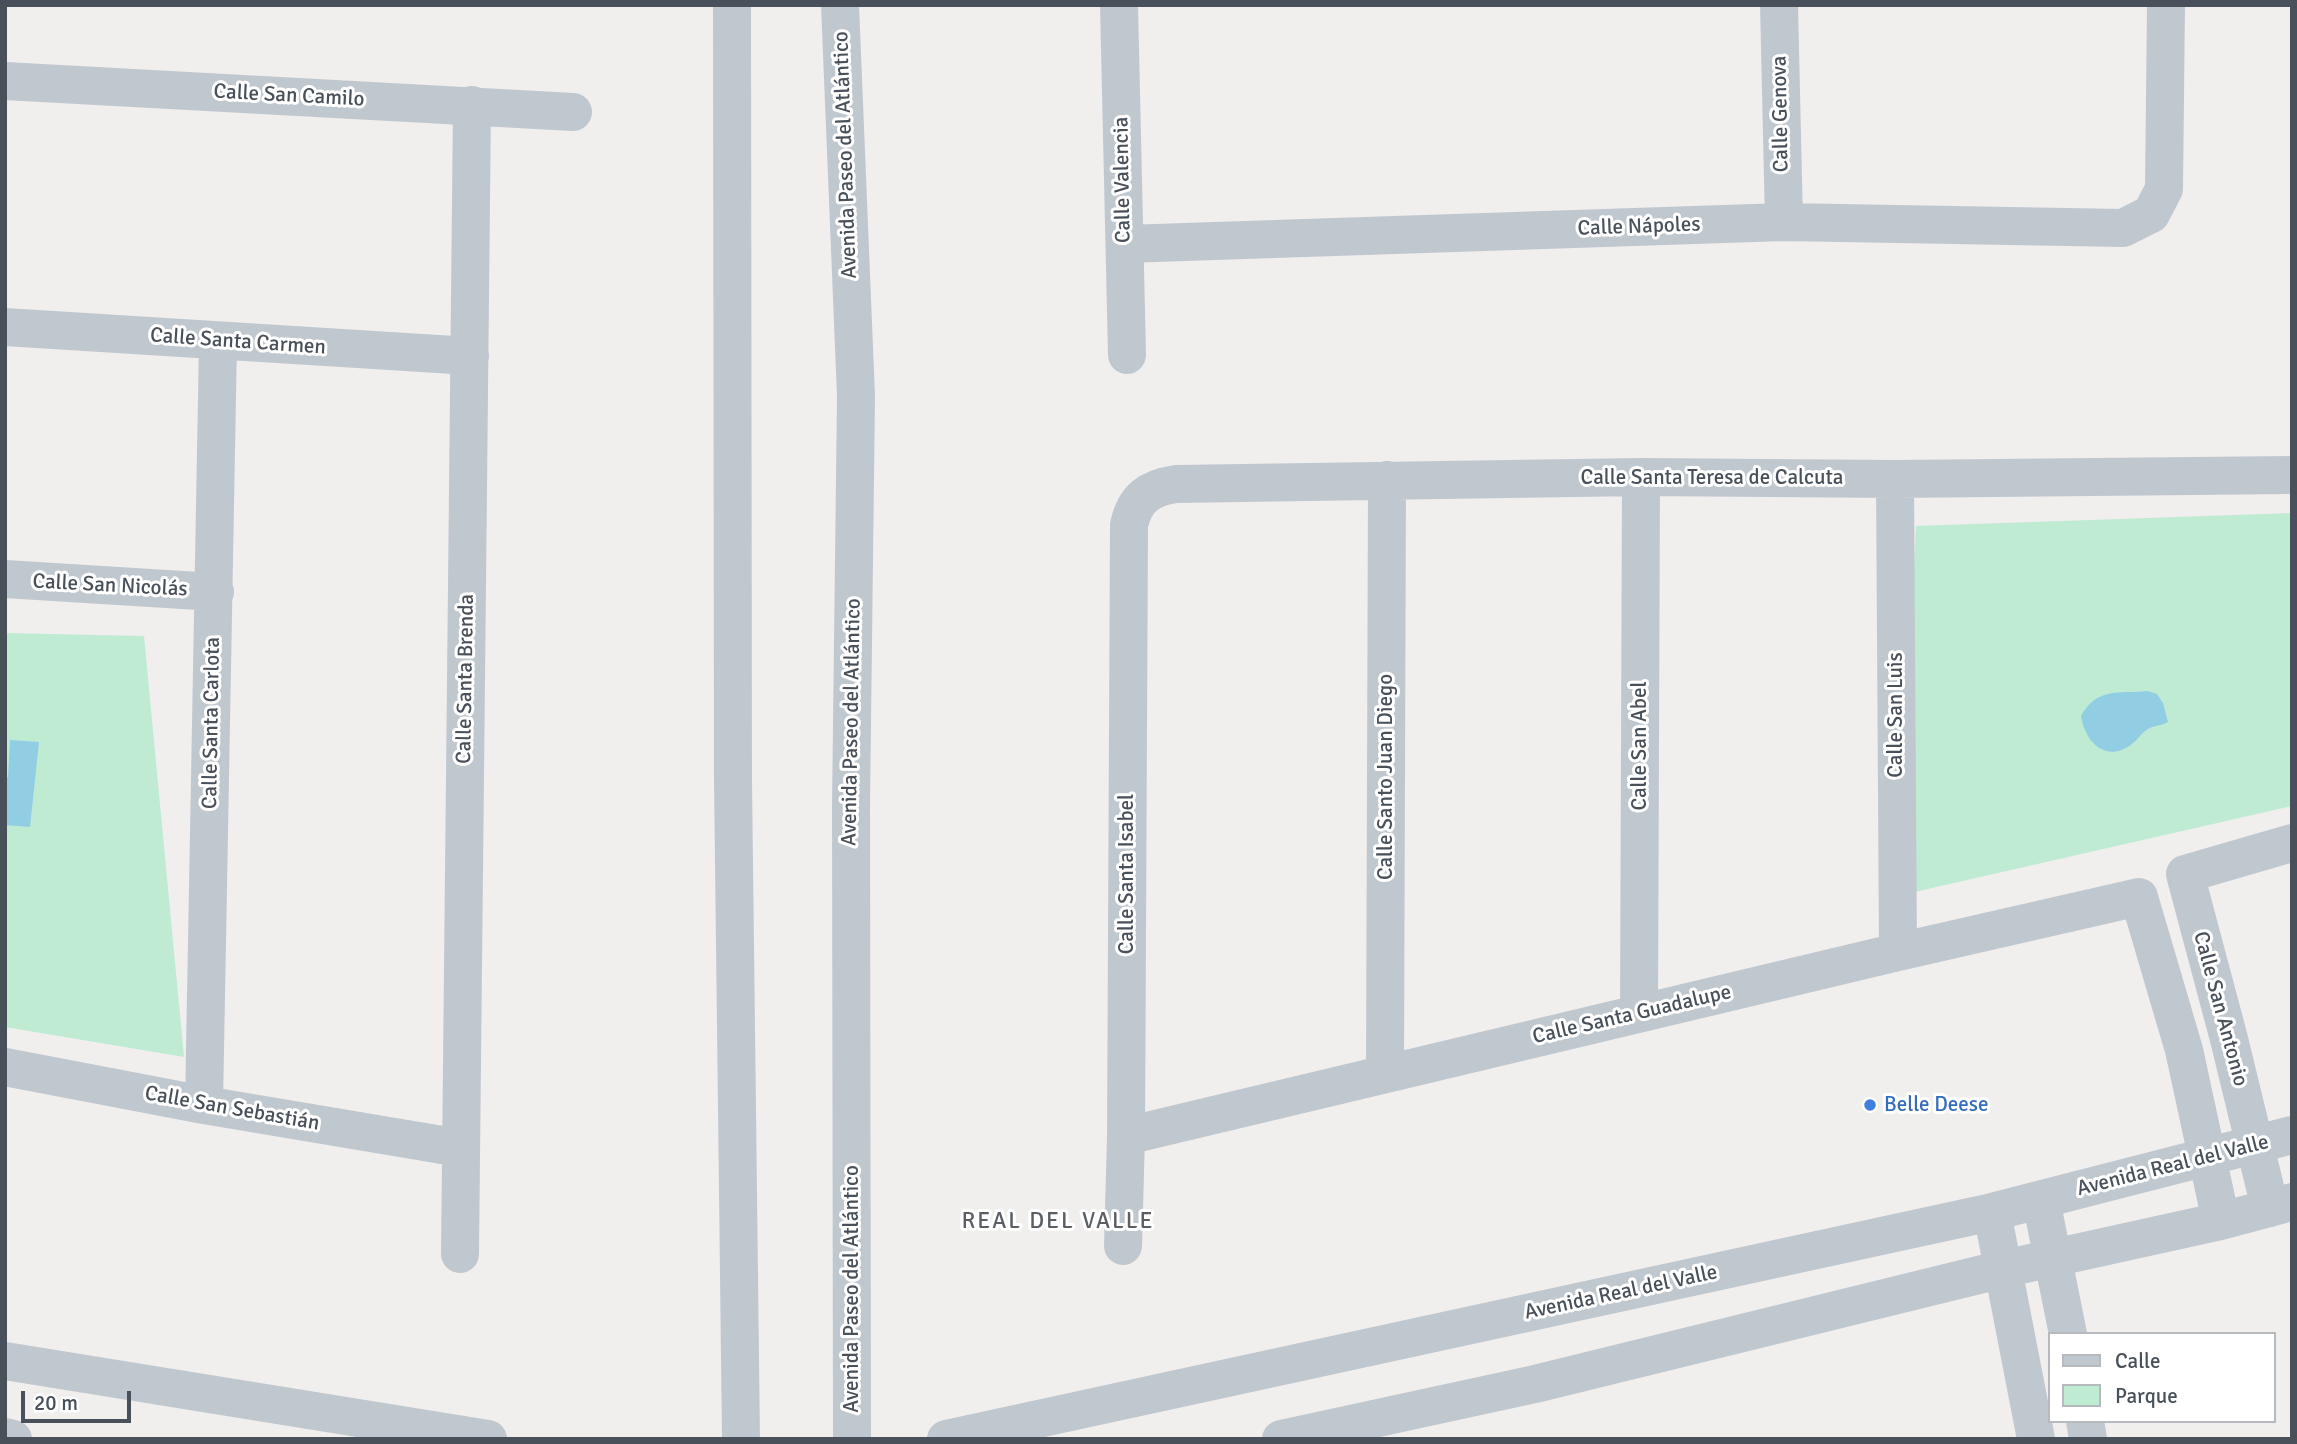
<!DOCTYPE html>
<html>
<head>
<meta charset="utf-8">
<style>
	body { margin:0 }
	#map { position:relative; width:2297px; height:1444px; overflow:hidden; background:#f1eeee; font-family:Signika,sans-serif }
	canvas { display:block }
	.frame { position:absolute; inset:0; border:7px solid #48505a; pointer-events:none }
	.legend { position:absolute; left:2048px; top:1332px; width:228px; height:91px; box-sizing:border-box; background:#fff; border:2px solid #b6b9bd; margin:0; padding:9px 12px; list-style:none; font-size:21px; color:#48505a }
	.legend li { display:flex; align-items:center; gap:14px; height:35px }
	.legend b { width:35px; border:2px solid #b6b9bd }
	.scale { position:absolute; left:21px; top:1391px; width:110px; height:32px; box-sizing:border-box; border:4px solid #48505a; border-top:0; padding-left:9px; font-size:21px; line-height:24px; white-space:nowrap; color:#48505a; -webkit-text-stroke:5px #fff; paint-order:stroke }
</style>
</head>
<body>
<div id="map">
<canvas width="2297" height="1444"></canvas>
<div class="frame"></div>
<ul class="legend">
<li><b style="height:9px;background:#c0c8cf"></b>Calle</li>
<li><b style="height:19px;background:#c0ebd3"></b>Parque</li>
</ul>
<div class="scale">20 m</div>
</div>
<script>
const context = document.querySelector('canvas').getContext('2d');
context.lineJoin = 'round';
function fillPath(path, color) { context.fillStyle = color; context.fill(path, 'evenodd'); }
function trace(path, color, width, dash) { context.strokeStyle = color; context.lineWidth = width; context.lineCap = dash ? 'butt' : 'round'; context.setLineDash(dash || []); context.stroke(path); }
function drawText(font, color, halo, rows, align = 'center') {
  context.font = font + ' Signika,sans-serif'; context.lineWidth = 6; context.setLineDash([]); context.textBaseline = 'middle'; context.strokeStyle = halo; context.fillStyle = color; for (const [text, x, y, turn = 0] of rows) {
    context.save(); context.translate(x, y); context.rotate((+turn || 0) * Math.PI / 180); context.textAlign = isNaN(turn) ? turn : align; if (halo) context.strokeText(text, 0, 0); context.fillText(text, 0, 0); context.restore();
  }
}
const green = new Path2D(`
	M2292,513v293l-395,90 19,-370z
	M5,633l139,3 40,421 -179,-30z`);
const water = new Path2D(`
	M2147,691l10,3 6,9 5,19c-7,4 -13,3 -20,7 -7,4 -10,11 -16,15 -26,20 -47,-2 -51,-28 16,-29 37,-22 66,-25z
	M10,740l29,2 -9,85 -25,-2v-47l3,-1z`);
const minor = new Path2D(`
	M732,5l1,775 8,659
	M840,5l16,391 -5,410 1,633
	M1119,5l8,350
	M1779,5l5,217
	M5,81l568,31
	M1125,244l659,-22 339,6 28,-14 13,-25 2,-184
	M5,327l465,29
	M1895,479l3,473
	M5,579l210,13
	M1639,1014l2,-537
	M5,1067l199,38 256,43
	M1385,1073l2,-593
	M204,1105l14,-763
	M1126,1136l772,-184 241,-55 45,153 37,171
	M2041,1200l27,134
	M2270,1208l-41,-169 -44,-165 107,-31
	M1992,1212l44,227
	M1123,1246l3,-110 3,-611c6,-27 20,-37 47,-41l465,-7 254,2 397,-4
	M460,1254l12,-1149
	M5,1361l483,78
	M2085,1421l3,18
	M5,1437l8,2
	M946,1439l1046,-227 300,-77
	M1281,1439l254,-55 468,-115 218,-48 71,-19`);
const markers = [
	[1870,1105,7,"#3f7fe0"]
];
const streetNames = [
	["Calle San Camilo",289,96,3],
	["Calle Genova",1781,114,-91],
	["Avenida Paseo del Atlántico",846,155,-92],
	["Calle Valencia",1123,180,-91],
	["Calle Nápoles",1639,227,-2],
	["Calle Santa Carmen",238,342,4],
	["Calle Santa Teresa de Calcuta",1712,478],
	["Calle San Nicolás",110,586,3],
	["Calle Santa Brenda",466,679,-89],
	["Calle San Luis",1896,715,-90],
	["Avenida Paseo del Atlántico",852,722,-89],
	["Calle Santa Carlota",212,723,-89],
	["Calle San Abel",1640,746,-90],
	["Calle Santo Juan Diego",1386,777,-90],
	["Calle Santa Isabel",1127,874,-90],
	["Calle San Antonio",2220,1009,75],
	["Calle Santa Guadalupe",1632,1015,-13],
	["Calle San Sebastián",232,1109,10],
	["Avenida Real del Valle",2173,1166,-14],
	["Avenida Paseo del Atlántico",852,1289,-90],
	["Avenida Real del Valle",1621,1293,-12]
];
const shopNames = [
	["Belle Deese",1884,1105]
];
const neighbourhoodNames = [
	["REAL DEL VALLE",1058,1222]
];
fillPath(green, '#c0ebd3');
fillPath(water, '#91cee4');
trace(minor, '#c0c8cf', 38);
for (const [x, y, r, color] of markers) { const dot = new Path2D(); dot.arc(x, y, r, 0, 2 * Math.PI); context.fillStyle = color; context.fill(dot); trace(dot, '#fff', 2.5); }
drawText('21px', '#48505a', '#fff', streetNames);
drawText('21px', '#366cbe', '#fff', shopNames, 'left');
context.letterSpacing = '2px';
drawText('23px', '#5b5e62', '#fff', neighbourhoodNames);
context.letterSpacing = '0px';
</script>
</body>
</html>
